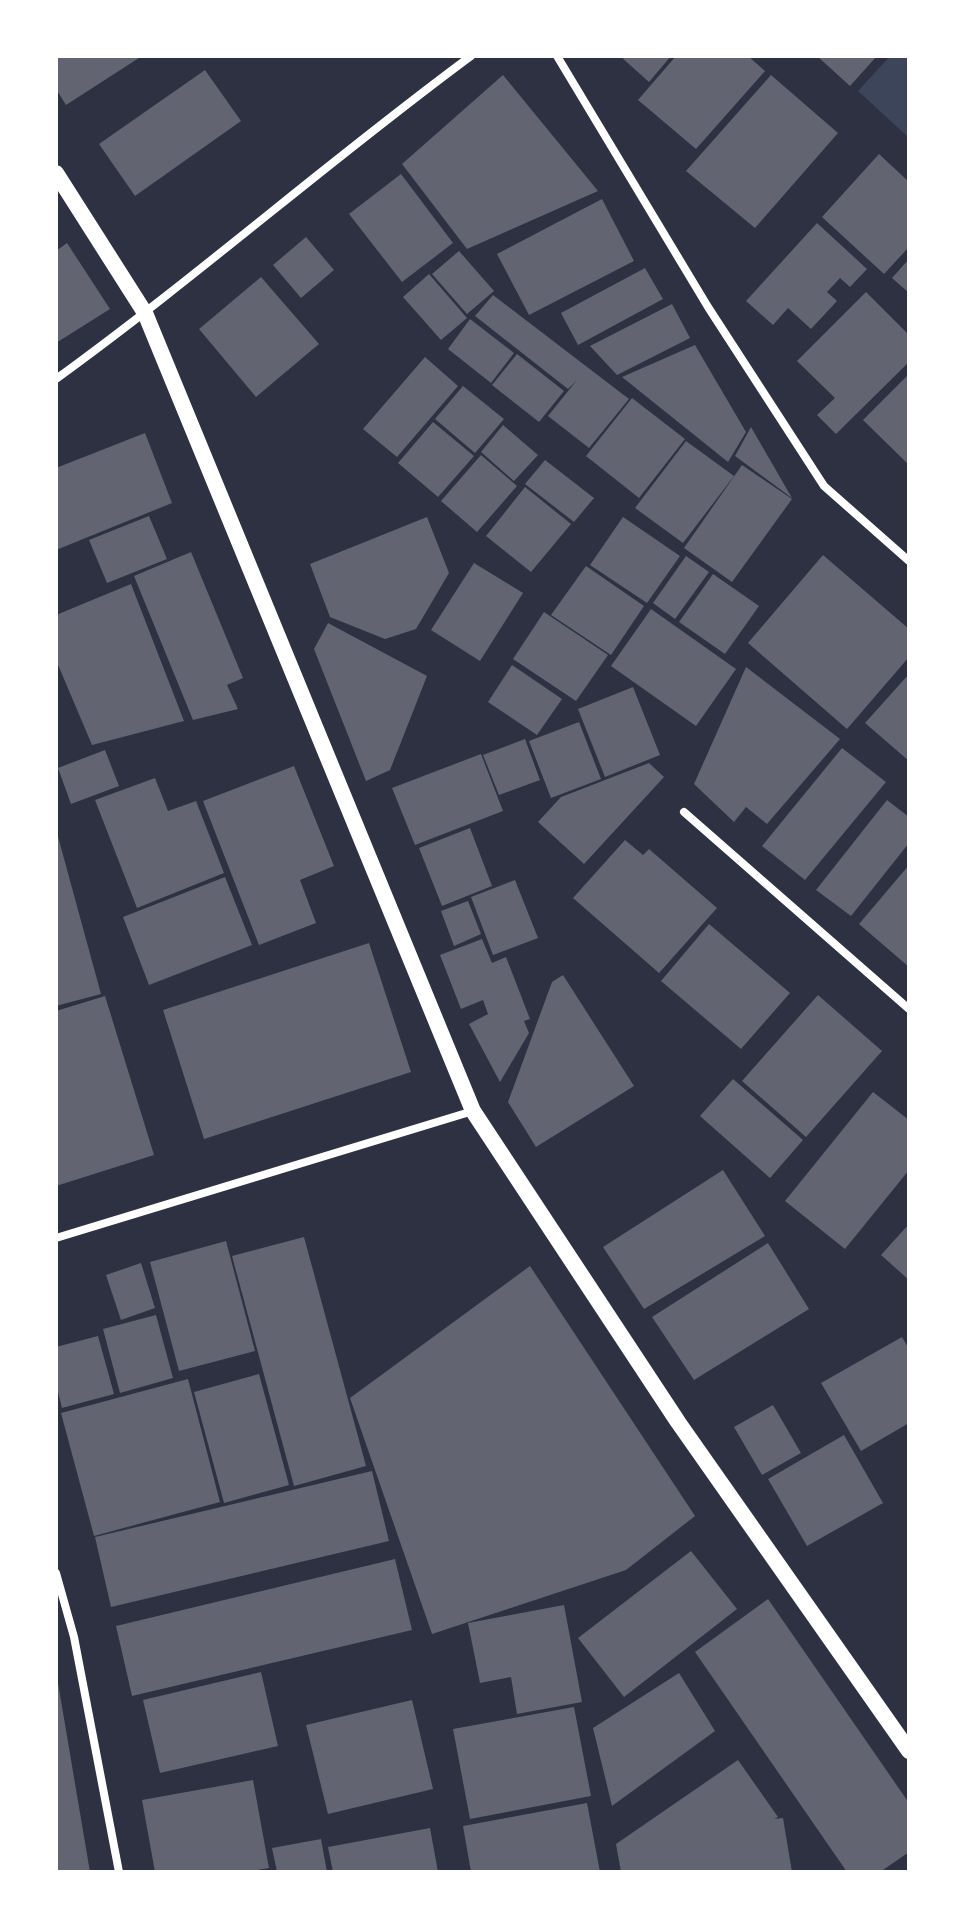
<!DOCTYPE html>
<html>
<head>
<meta charset="utf-8">
<style>
	body { margin:0 }
	#map { position:relative; width:965px; height:1928px; overflow:hidden; background:#2d3142; font-family:Arial,sans-serif }
	canvas { display:block }
	.frame { position:absolute; inset:0; border:58px solid #fff; pointer-events:none }
</style>
</head>
<body>
<div id="map">
<canvas width="965" height="1928"></canvas>
<div class="frame"></div>
</div>
<script>
const context = document.querySelector('canvas').getContext('2d');
context.lineJoin = 'round';
function fillPath(path, color) { context.fillStyle = color; context.fill(path, 'evenodd'); }
function trace(path, color, width, dash) { context.strokeStyle = color; context.lineWidth = width; context.lineCap = dash ? 'butt' : 'round'; context.setLineDash(dash || []); context.stroke(path); }
const green = new Path2D(`
	M890,56h19v82l-51,-47z`);
const building = new Path2D(`
	M56,56h86l-76,49 -10,-16z
	M620,56h51l-22,26z
	M676,56h72l17,15 -69,78 -58,-49z
	M817,56h60l-27,30z
	M205,70l36,51 -106,75 -36,-52z
	M503,75l95,116 -131,58 -65,-85z
	M771,75l67,58 -83,95 -69,-57z
	M879,154l30,28v65l-25,27 -62,-57z
	M401,174l52,69 -51,39 -53,-68z
	M602,199l32,62 -105,54 -32,-61z
	M817,223l50,46 -17,18 -10,-9 -13,14 10,9 -26,28 -23,-21 -15,17 -27,-24z
	M306,237l28,33 -33,28 -28,-33z
	M67,243l43,66 -54,34v-92z
	M459,251l35,40 -27,23 -35,-40z
	M909,259v34l-17,-15z
	M645,268l18,31 -85,46 -17,-32z
	M429,274l38,44 -26,22 -38,-43z
	M261,277l58,67 -63,53 -57,-68z
	M866,292l43,43v27l-73,72 -19,-19 18,-17 -38,-37z
	M493,295l136,104 -40,49 -41,-32 29,-36 -9,9 -93,-73z
	M672,304l18,34 -73,37 -27,-29z
	M470,319l44,34 -23,30 -43,-34z
	M695,345l51,87 -18,30 -106,-85z
	M517,354l47,37 -25,31 -47,-37z
	M425,357l33,29 -61,71 -34,-28z
	M909,374v91l-46,-45z
	M463,386l41,33 -29,34 -40,-34z
	M632,398l53,41 -46,59 -53,-42z
	M433,422l41,34 -36,41 -40,-34z
	M503,425l35,30 -24,26 -33,-29z
	M751,427l41,71 -57,-42z
	M145,433l27,70 -116,47v-82z
	M686,441l48,35 -51,67 -48,-35z
	M481,455l36,31 -40,46 -36,-31z
	M545,460l49,38 -20,24 -49,-38z
	M742,465l50,34 -60,83 -48,-34z
	M525,487l46,37 -40,48 -45,-36z
	M149,516l18,43 -60,24 -18,-43z
	M427,517l22,56 -33,56 -31,10 -55,-22 -20,-53z
	M623,517l57,39 -33,47 -57,-38z
	M191,552l52,126 -16,7 11,24 -45,11 -59,-144z
	M823,555l86,74v28l-62,72 -99,-86z
	M686,556l23,16 -34,47 -22,-16z
	M474,563l49,30 -43,68 -49,-31z
	M586,566l58,40 -33,49 -60,-40z
	M713,574l46,32 -34,48 -46,-32z
	M131,584l53,137 -92,24 -36,-85v-45z
	M651,609l85,60 -40,57 -85,-60z
	M544,612l64,43 -32,46 -63,-42z
	M328,623l99,53 -37,94 -24,11 -52,-132z
	M512,665l50,34 -25,36 -49,-33z
	M746,667l94,72 -73,85 -21,-17 -12,15 -40,-38z
	M909,674v87l-44,-38z
	M633,687l27,68 -55,22 -27,-68z
	M579,722l22,57 -50,19 -22,-57z
	M525,739l15,41 -41,15 -16,-40z
	M842,748l44,34 -81,98 -43,-34z
	M105,750l14,36 -48,18 -13,-36z
	M481,754l22,57 -88,34 -23,-57z
	M649,763l15,14 -80,87 -46,-42 23,-25z
	M294,766l40,100 -34,14 16,43 -57,22 -56,-144z
	M155,778l13,33 28,-10 28,72 -87,35 -42,-108z
	M887,800l22,17v26l-58,73 -35,-26z
	M470,828l22,58 -50,20 -23,-58z
	M57,833l44,161 -45,12v-172z
	M625,840l18,15 6,-6 68,59 -58,65 -86,-75z
	M909,865v102l-50,-43z
	M225,877l27,68 -103,40 -26,-68z
	M515,880l23,58 -45,17 -22,-58z
	M468,901l13,33 -27,12 -13,-35z
	M709,924l81,69 -49,56 -80,-68z
	M482,939l10,24 14,-6 24,62 -6,2 5,12 -29,49 -31,-58 19,-10 -5,-14 -22,9 -21,-54z
	M369,943l42,129 -207,67 -41,-129z
	M563,975l71,111 -98,61 -28,-45 44,-120z
	M818,995l64,56 -76,86 -64,-56z
	M105,996l49,159 -98,31v-175z
	M733,1079l70,61 -33,38 -70,-62z
	M873,1092l36,28v50l-64,79 -60,-48z
	M723,1170l42,66 -121,73 -41,-62z
	M909,1224v56l-28,-25z
	M304,1237l62,229 -72,20 -62,-230z
	M226,1241l29,110 -76,20 -29,-109z
	M768,1243l41,66 -115,71 -42,-63z
	M141,1263l14,45 -34,12 -15,-45z
	M530,1266l165,250 -69,54 -194,64 -82,-236z
	M156,1315l17,63 -53,15 -17,-64z
	M98,1336l16,58 -52,14 -6,-24v-37z
	M902,1337l7,12v74l-48,28 -40,-68z
	M259,1374l30,111 -65,18 -30,-111z
	M188,1379l32,123 -126,34 -33,-123z
	M773,1405l28,48 -39,22 -28,-48z
	M844,1435l39,68 -76,43 -39,-67z
	M372,1471l17,70 -278,66 -16,-70z
	M691,1551l46,58 -113,88 -46,-59z
	M395,1559l17,71 -280,66 -16,-70z
	M768,1599l141,204v49l-29,20h-33l-152,-220z
	M564,1605l18,97 -65,12 -6,-37 -31,6 -12,-60z
	M261,1672l17,74 -118,27 -17,-73z
	M679,1673l36,58 -103,75 -19,-78z
	M56,1683h2l32,189h-34z
	M412,1700l21,89 -105,25 -22,-89z
	M574,1707l17,89 -121,23 -17,-90z
	M738,1760l40,57 -4,2 9,-1 9,54h-171l-5,-28z
	M253,1780l16,88 -24,4h-90l-13,-72z
	M587,1803l13,69h-129l-8,-46z
	M430,1828l8,44h-105l-5,-25z
	M321,1839l6,33h-50l-5,-24z`);
const minor = new Path2D(`
	M557,56l151,251 116,179 85,75
	M56,379c142,-103 274,-219 415,-323
	M684,812l225,197
	M56,1238l417,-127
	M56,1573l18,64 45,235`);
const secondary = new Path2D(`
	M56,173l89,140 328,798 205,311 231,329`);
fillPath(green, '#3c4559');
fillPath(building, '#626471');
trace(minor, '#fff', 8);
trace(secondary, '#fff', 16);
</script>
</body>
</html>
